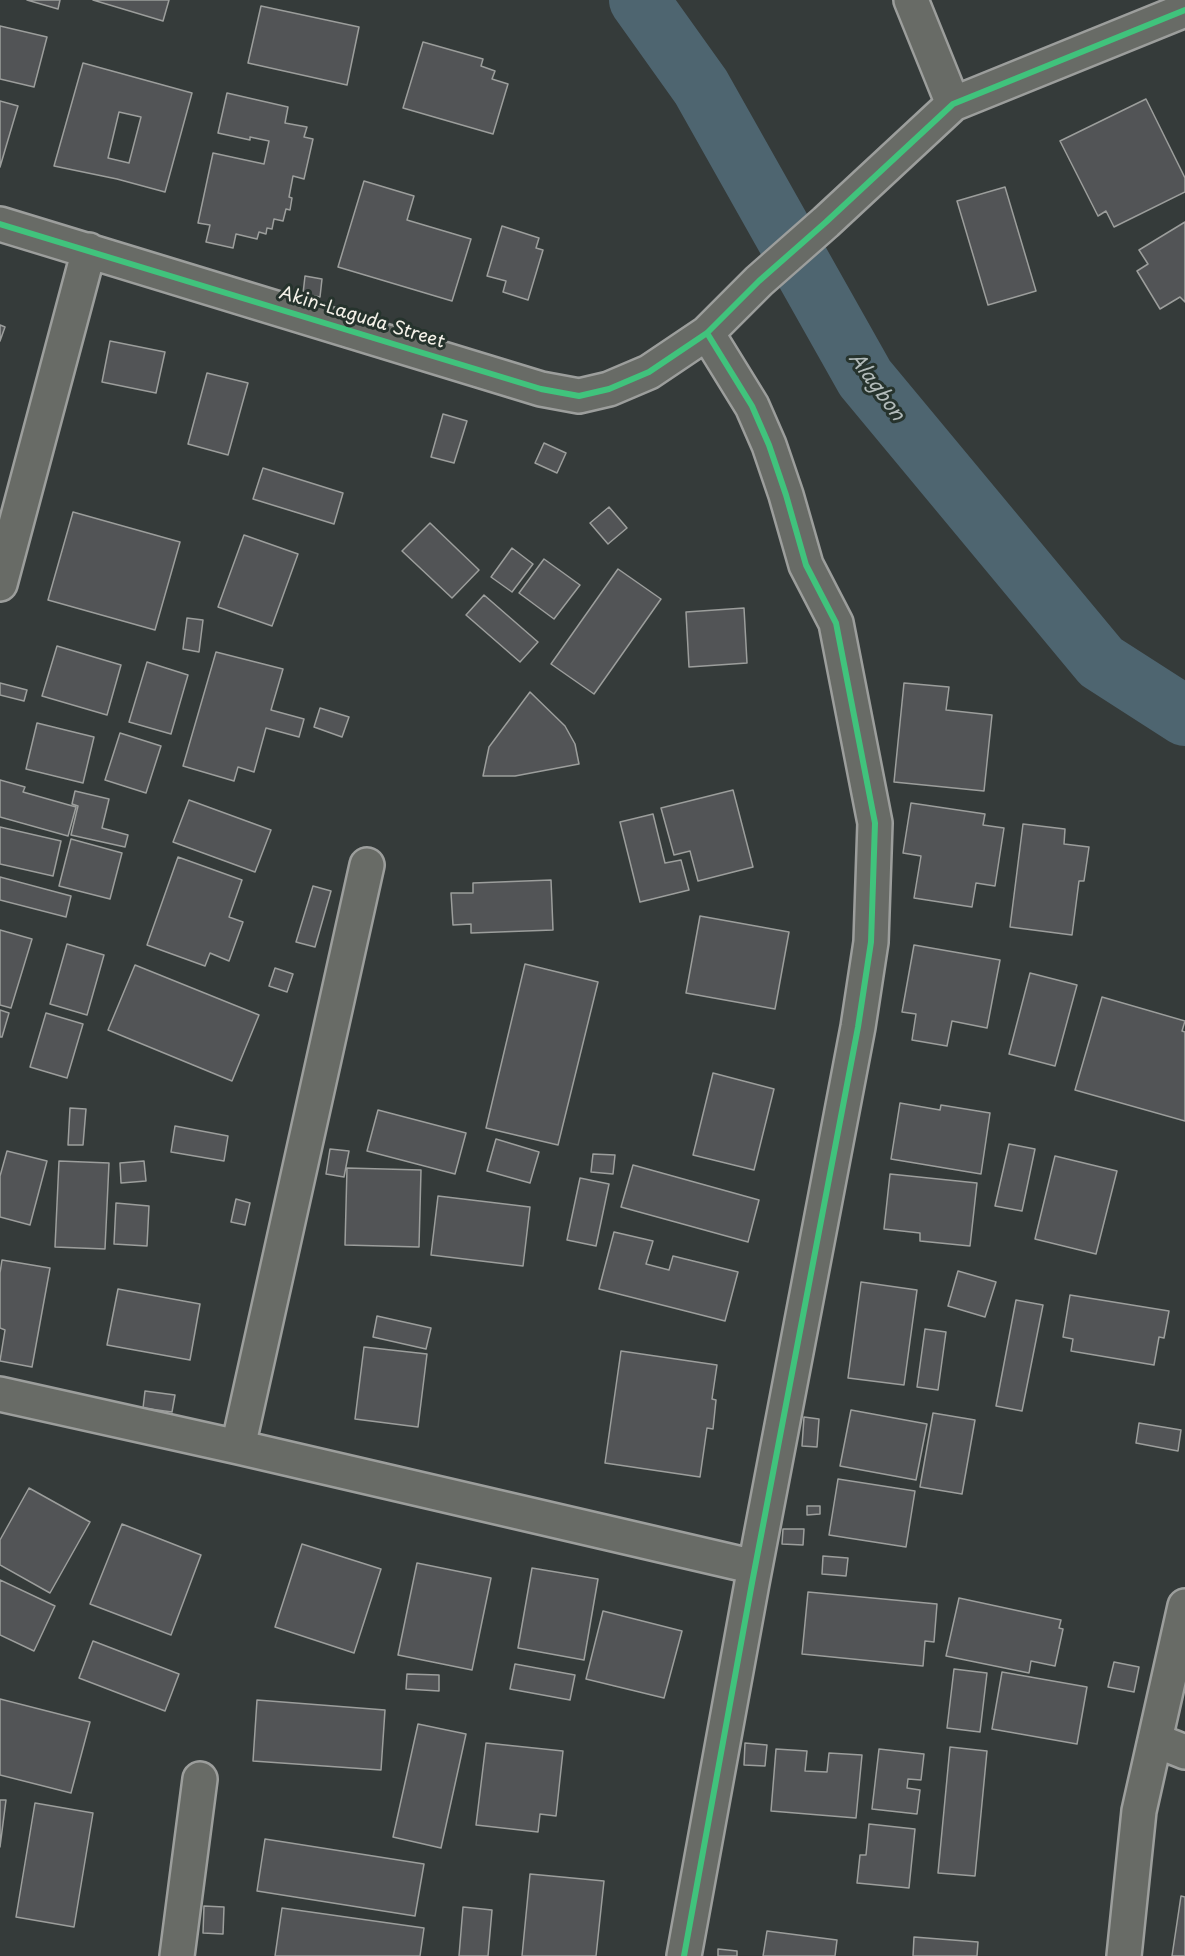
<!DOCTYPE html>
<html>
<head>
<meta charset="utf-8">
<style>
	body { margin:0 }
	canvas { display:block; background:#353b3a }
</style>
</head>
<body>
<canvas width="1185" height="1956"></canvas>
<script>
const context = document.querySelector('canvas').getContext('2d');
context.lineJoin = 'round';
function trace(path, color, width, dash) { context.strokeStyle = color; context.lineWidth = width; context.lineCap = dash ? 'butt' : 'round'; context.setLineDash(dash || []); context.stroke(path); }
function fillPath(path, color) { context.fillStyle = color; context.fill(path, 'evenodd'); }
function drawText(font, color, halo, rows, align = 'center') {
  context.font = font + ' "Playpen Sans",sans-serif'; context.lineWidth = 6; context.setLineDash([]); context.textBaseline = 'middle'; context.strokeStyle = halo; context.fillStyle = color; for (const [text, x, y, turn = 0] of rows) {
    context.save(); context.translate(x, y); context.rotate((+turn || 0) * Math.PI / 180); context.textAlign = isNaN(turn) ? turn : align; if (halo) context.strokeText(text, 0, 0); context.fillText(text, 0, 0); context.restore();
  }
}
const river = new Path2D(`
	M639,0l62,87 164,291 236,284 84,54`);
const building = new Path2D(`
	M27,0h33l-2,9z
	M93,0h76l-6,21z
	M261,6l98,21 -12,58 -99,-22z
	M0,26l47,11 -13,50 -34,-8z
	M423,42l60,17 -2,7 14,5 -3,8 16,5 -15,50 -90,-26z
	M83,63l109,30 -27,99 -48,-13 -63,-13zM119,112l22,5 -12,46 -21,-5z
	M227,93l61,14 -3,16 22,4 -3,10 9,2 -9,40 -11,-3 -4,21 3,1 -2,12 -4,-1 -3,12 -9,-2 -2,10 -5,-1 -1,6 -7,-2 -2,7 -21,-5 -3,14 -27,-6 4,-17 -12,-2 15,-70 51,11 5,-23 -19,-4v3l-32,-7z
	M1146,99l39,79v14l-71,35 -8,-16 -8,5 -38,-75z
	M0,101l18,5 -18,61z
	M364,181l50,15 -7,24 64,19 -19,62 -114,-34z
	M1005,187l31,104 -48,14 -31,-104z
	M1185,222v80l-5,-5 -20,12 -23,-38 11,-7 -9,-14z
	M502,226l37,12 -3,10 7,2 -15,50 -25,-8 3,-11 -19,-5z
	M305,276l17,3 -2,18 -17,-3z
	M0,325l5,2 -5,14z
	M110,341l55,11 -9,41 -54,-11z
	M207,373l41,10 -20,72 -40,-11z
	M443,414l24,7 -13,42 -23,-6z
	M544,443l22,10 -9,20 -22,-10z
	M263,468l80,25 -9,31 -81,-25z
	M609,507l18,21 -19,16 -18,-21z
	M73,512l107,30 -25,88 -107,-30z
	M430,523l49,47 -27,28 -50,-47z
	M244,535l54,19 -26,72 -54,-19z
	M512,548l21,16 -21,28 -21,-15z
	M544,559l36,26 -26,34 -35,-26z
	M618,569l43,30 -67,95 -43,-30z
	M484,595l54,47 -18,20 -54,-47z
	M744,608l3,55 -58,4 -3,-55z
	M187,618l16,2 -4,32 -16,-3z
	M57,646l64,19 -14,50 -65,-19z
	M216,652l67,17 -12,41 33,9 -5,18 -33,-9 -12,44 -16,-5 -4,14 -51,-15z
	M147,662l41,13 -17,59 -42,-12z
	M0,683l27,7 -3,11 -24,-6z
	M904,683l45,4 -3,23 46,5 -8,76 -90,-9z
	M530,692l35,34 10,18 4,20 -64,12h-32l6,-29z
	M320,708l29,9 -7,20 -28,-10z
	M37,723l57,14 -11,46 -57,-14z
	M120,733l41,13 -15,47 -41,-13z
	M0,780l25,7 -2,5 53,15 -8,29 -68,-19z
	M733,790l20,77 -55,14 -8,-30 -16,4 -13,-47z
	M75,791l34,8 -7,29 26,7 -3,12 -54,-12 7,-29 -6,-2z
	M189,800l82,30 -16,42 -82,-30z
	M911,803l74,11 -2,11 21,3 -9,58 -19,-3 -4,24 -58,-9 7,-42 -18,-3z
	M653,814l12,49 16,-3 8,30 -49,12 -20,-80z
	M1023,824l42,5 -1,15 25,3 -5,34h-5l-7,54 -62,-8z
	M0,827l61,14 -8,35 -53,-12z
	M71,839l51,14 -12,46 -51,-13z
	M178,857l64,23 -13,37 14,5 -14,39 -19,-8 -5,13 -58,-21z
	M0,877l71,19 -5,21 -66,-17z
	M551,880l2,50 -82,3v-9l-18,1 -2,-32h22v-10z
	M313,886l18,5 -16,56 -19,-5z
	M700,916l89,16 -14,77 -89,-16z
	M0,930l32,9 -21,69 -11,-3z
	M67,944l37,11 -17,60 -37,-11z
	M914,945l86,15 -13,68 -35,-7 -5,25 -35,-6 4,-26 -14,-2z
	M525,964l73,18 -40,163 -72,-17z
	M135,965l124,50 -27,66 -124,-51z
	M275,968l18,6 -6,18 -18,-6z
	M1030,973l47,12 -22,81 -46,-12z
	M1102,997l83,24 -3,10 3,1v89l-110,-31z
	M0,1010l9,3 -7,24h-2z
	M46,1013l37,11 -16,54 -37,-11z
	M713,1073l61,16 -20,81 -61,-15z
	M900,1103l40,7 1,-5 49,8 -9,61 -90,-15z
	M70,1108l16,1 -3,36h-15z
	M378,1110l88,23 -11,41 -88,-23z
	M175,1126l53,10 -4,25 -53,-9z
	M496,1139l43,13 -9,31 -43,-12z
	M1009,1144l26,5 -13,62 -27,-5z
	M330,1149l19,2 -5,26 -18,-3z
	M7,1151l40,10 -17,64 -30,-8v-41z
	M593,1154l22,1 -2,19 -22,-2z
	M1055,1156l62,15 -21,83 -61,-15z
	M59,1161l50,2 -4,86 -50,-2z
	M144,1161l2,20 -25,2 -1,-20z
	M633,1165l126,35 -11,42 -127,-35z
	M347,1168l74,2 -2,77 -74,-2z
	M890,1174l87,9 -7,63 -50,-5v-8l-36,-4z
	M580,1178l29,6 -13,62 -29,-6z
	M438,1196l92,11 -7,59 -92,-11z
	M236,1199l14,4 -5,22 -14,-3z
	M116,1203l33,3 -2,40 -33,-2z
	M614,1232l39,9 -7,23 23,6 4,-14 65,16 -13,49 -126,-32z
	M2,1260l48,8 -18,99 -32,-6 5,-31 -5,-2v-55z
	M958,1271l38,11 -11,35 -37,-11z
	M861,1282l56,8 -13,95 -56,-7z
	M118,1289l82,15 -10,56 -83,-15z
	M1070,1295l99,16 -5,27 -5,-1 -5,28 -83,-14 2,-12 -10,-2z
	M1016,1300l27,5 -21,106 -26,-5z
	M377,1316l54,12 -5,21 -53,-12z
	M925,1329l21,3 -8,58 -21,-3z
	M364,1347l63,7 -9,73 -63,-8z
	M621,1351l96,14 -5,34 4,1 -3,29 -6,-1 -7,49 -95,-14z
	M145,1391l30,4 -3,17 -29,-4z
	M851,1410l76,14 -11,56 -76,-14z
	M933,1413l42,7 -13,74 -42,-7z
	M804,1417l15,2 -2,28 -15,-1z
	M1139,1423l42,7 -3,21 -42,-8z
	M838,1479l77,12 -9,56 -77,-12z
	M29,1488l61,34 -40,71 -50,-28v-25z
	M807,1506h13v8l-13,1z
	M122,1524l79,31 -30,80 -81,-31z
	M783,1529h21l-1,16 -21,-1z
	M302,1544l79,25 -27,84 -79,-26z
	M823,1556l25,2 -2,18 -24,-2z
	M417,1563l74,15 -19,92 -74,-15z
	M532,1568l66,11 -14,81 -66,-12z
	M0,1580l55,26 -21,45 -34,-16z
	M808,1592l129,12 -3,38 -9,-1 -2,25 -121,-12z
	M959,1598l102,22 -2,8 4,1 -8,37 -24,-5 -2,12 -83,-17z
	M603,1611l79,20 -18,67 -78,-19z
	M93,1641l86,33 -14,37 -86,-33z
	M1114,1662l25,5 -5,25 -26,-5z
	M515,1664l60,11 -5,25 -60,-11z
	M954,1669l33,4 -7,59 -33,-4z
	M1002,1672l85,15 -10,57 -85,-15z
	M407,1674l32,1v16l-33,-2z
	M0,1699l90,23 -19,71 -71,-18z
	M257,1700l128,10 -4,60 -128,-9z
	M418,1724l48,10 -25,114 -48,-11z
	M486,1743l77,8 -7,65 -16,-2 -2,18 -62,-7z
	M745,1743l22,2 -2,21 -21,-1z
	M950,1747l37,4 -12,125 -37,-3z
	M776,1749l31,2 -2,20 22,1 2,-19 33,2 -6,63 -85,-7z
	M879,1749l45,5 -3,26 -13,-1 -1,9 13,2 -3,24 -45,-5z
	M0,1800h6l-6,47z
	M35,1803l58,10 -19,114 -58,-10z
	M869,1824l46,5 -6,59 -52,-5 3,-28h6z
	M265,1839l159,25 -9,52 -158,-25z
	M530,1874l74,7 -8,75h-74z
	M1181,1896l4,1v59h-13z
	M204,1906l20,1 -1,27 -20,-1z
	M463,1907l29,3 -4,46h-29z
	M282,1908l142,20 -4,28h-145z
	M767,1931l70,9 -2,16h-72z
	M914,1937l64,5 -1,14h-64z
	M718,1949l19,2v5h-19z`);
const street = new Path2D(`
	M911,0l42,104
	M0,224l541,165 38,7 30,-7 40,-17 58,-39 52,-52 67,-59 127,-118 232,-94
	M0,584l89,-334
	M0,1394l238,53 517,120
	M238,1447l129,-582
	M1155,1740l30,12
	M177,1956l23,-177
	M684,1956l68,-373 106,-556 13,-85 4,-119 -39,-200 -30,-58 -20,-70 -17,-50 -17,-39 -45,-73
	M1124,1956l15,-145 46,-205`);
const cycleway = new Path2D(`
	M0,224l541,165 38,7 30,-7 40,-17 58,-39 52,-52 67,-59 127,-118 232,-94
	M684,1956l68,-373 106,-556 13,-85 4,-119 -39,-200 -30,-58 -20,-70 -17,-50 -17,-39 -45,-73`);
const streetNames = [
	["Akin-Laguda Street",362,318,17]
];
const waterNames = [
	["Alagbon",876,387,54]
];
trace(river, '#4e6570', 60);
fillPath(building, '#525456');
trace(building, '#9c9e9c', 1.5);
trace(street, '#9c9e9c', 38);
trace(street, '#686b66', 33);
trace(cycleway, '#40c37c', 6);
drawText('18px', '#f4f1e8', '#26332d', streetNames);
drawText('italic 20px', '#b2bbba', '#26332d', waterNames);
</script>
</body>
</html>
